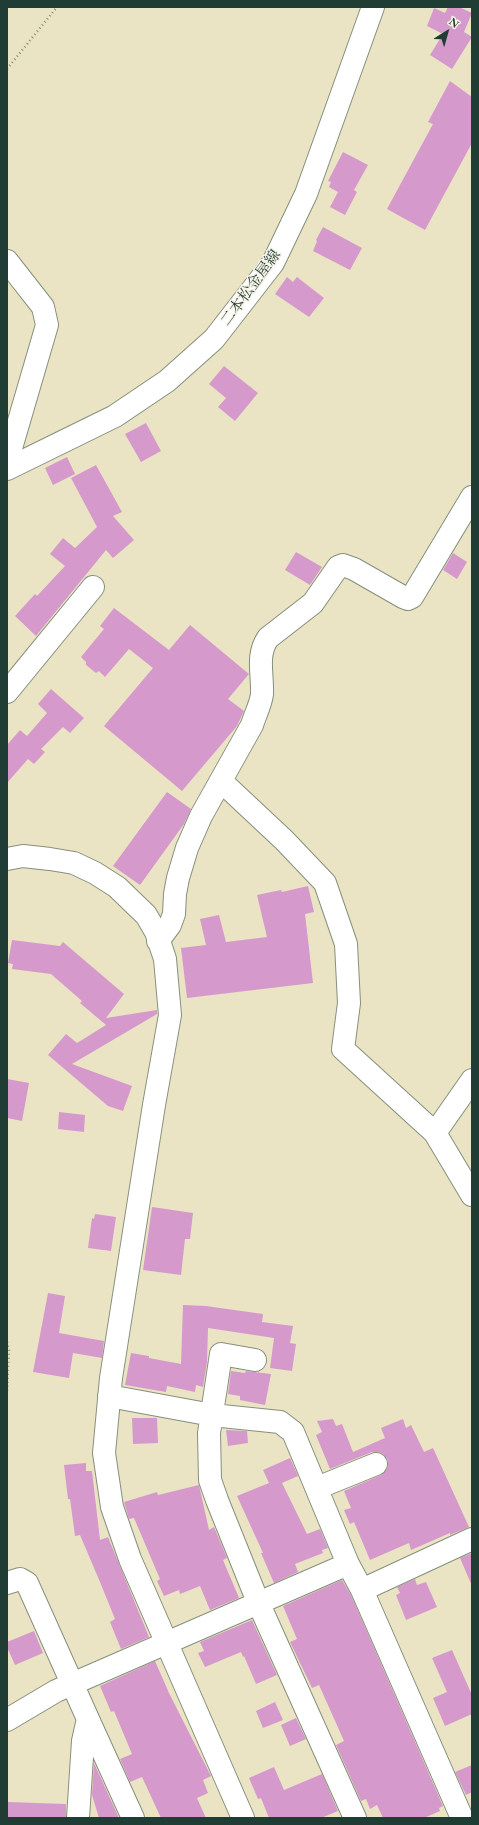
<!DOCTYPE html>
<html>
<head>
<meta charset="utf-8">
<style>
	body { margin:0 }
	#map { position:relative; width:479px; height:1825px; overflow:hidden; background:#eae4c5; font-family:"EB Garamond",serif }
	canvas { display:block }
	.frame { position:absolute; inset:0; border:8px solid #1f3d34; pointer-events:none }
	.north { position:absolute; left:427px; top:12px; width:40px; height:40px; -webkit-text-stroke:3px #f7f3e8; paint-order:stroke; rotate:37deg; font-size:11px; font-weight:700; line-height:16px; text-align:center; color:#1f3d34 }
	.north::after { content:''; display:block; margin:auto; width:14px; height:18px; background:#1f3d34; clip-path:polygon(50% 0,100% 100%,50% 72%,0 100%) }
</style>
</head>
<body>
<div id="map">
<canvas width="479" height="1825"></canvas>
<div class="frame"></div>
<div class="north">N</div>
</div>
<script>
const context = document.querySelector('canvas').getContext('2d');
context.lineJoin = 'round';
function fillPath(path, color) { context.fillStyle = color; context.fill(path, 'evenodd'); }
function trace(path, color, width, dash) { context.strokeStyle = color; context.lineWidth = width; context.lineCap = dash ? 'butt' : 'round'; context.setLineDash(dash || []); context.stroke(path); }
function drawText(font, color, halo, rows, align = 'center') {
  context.font = font + ' "EB Garamond","Noto Serif JP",serif'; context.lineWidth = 3; context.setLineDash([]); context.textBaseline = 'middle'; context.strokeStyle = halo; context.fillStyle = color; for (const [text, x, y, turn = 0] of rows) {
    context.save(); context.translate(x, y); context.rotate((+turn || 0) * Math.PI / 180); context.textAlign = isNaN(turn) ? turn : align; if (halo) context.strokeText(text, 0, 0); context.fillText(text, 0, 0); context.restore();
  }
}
const building = new Path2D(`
	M448,7h11l13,6 -8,19 8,5 -20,32 -22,-14 13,-21 -16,-8 7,-18 11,5z
	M450,81l22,16v46l-47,87 -38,-21 46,-85 -5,-2z
	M343,152l25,13 -14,25 3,2 -12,23 -15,-8 8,-15 -9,-5 2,-5 -3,-1z
	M323,227l39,21 -12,22 -37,-19 4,-10 -1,-1z
	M287,277l6,5 4,-5 27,21 -15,19 -34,-23z
	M224,366l34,27 -23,28 -17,-14 8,-9 -17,-14z
	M146,423l15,28 -20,11 -16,-28z
	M67,457l8,17 -22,11 -8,-17z
	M96,465l26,47 -9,4 21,24 -21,18 -7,-8 -70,86 -21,-20 20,-22 2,2 28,-30 -15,-12 13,-16 12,10 22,-21 -26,-49z
	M296,552l26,15 -12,18 -25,-15z
	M453,553l14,9 -10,17 -14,-9z
	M114,608l55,42 21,-25 59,49 -21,25 16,12 -7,15 -55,65 -78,-65 49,-58 -24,-19 -24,28 -6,-6 -3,2 -10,-8v-3l-5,-5 23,-28 -4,-3z
	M51,689l33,29 -14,15 -7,-6 -22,22 4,3 -11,12 -6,-5 -21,24v-38l13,-15 7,6 20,-23 -9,-9z
	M167,792l24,17 -7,15 -44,61 -27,-19z
	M308,886l6,26 -9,2 8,69 -126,15 -6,-50 25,-3 -6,-26 19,-4 7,27 41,-5 -10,-42 24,-5 1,2z
	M12,940l48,6 3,-4 61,52 -18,24 51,-8v4l-85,50 60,22 -9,25 -15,-5 -60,-51 18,-21 11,9 29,-18 -26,-22 2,-2 -31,-27 -39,-5 1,-5 -5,-1z
	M7,1079l22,4 -7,38 -15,-3z
	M59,1112l26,3 -1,17 -26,-3z
	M152,1207l41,6 -3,26h-5l-4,36 -38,-5z
	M95,1214l21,3 -5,34 -23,-3 4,-30 2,1z
	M48,1293l17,3 -6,37 45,8 -2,17 -29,-5 -4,25 -36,-6z
	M183,1305l23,1 57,8 -1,8 31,4 -3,17 6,1 -4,27 -22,-3 4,-30 -66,-10 -1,34 -4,25 -7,-2 -1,7 -28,-6 -1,6 -41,-7 6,-32 18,3v2l32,6z
	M231,1371l14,2 1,-2 25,3 -6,31 -25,-5v-4l-12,-2z
	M132,1418h25l1,25 -25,1z
	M333,1419l3,7 6,-2 11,28 32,-14 -4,-10 22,-9 3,9 5,-3 13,27 9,-4 36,79 -19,8v-2l-39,17 -2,-7 -39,17 -16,-38 -4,2 -6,-14 7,-2 -7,-17 37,-16 5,-4 2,-5v-6l-5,-6 -5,-2h-6l-42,17 -14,-34 6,-3 -5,-11z
	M226,1430l21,1 1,12 -20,3z
	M290,1458l8,18 -16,7 25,51 13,-5 8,19 -6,2 1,3 -28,11 3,8 -24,11 -13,-30h2l-26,-57 32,-13 -6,-13z
	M86,1463v8h6l8,69 8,-3 41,100 -28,12 -11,-27 5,-3 -15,-37 -20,-47 -5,1 -5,-37h-2l-4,-34z
	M199,1485l10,45 5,-3 13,31 -4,2 16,38 -29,12 -10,-24 -20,8 -1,-4 -15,6 -7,-15 3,-2 -26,-61 -5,1 -5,-17 33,-10 1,3z
	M472,1553v33l-12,-28z
	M415,1579l2,6 9,-3 11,25 -31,13 -10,-25 4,-2 -3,-6z
	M342,1580l9,15 92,211 -4,2 1,3 -16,7h-41l-6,-13 -7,4 -4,-10 -5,2 -25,-56 8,-4 -25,-56 -7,3 -22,-46 7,-3 -14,-33z
	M252,1620l25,55 -21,9 -12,-28 -1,1 -2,-5 -36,15 -7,-14 6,-2 -4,-9z
	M34,1631l9,22 -28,12 -8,-18v-5z
	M452,1650l20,45v19l-27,12 -12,-28 14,-6 -15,-34z
	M155,1661l14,32 42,83 -8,4 5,13 -11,5 9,20h-45l-19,-41 -12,5 -10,-23 12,-5 -18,-43 -3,1 -11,-26z
	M275,1702l8,18 -20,8 -7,-17z
	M296,1718l10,21 -16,7 -9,-21z
	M94,1763l25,55h-20l-7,-23z
	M472,1765v27l-6,3 -11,-23z
	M274,1767l10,23 38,-16 16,37 -17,7h-52l-8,-20 -3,1 -9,-21z
	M7,1802l59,2v14h-59z`);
const path = new Path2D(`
	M7,69l50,-62
	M7,1342l2,8 -2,42`);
const minor = new Path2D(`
	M7,261l36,46 4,18 -40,137
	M7,692l86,-105
	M221,781l63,59 41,43 21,61 3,59 -6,46 92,84 37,62
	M7,859l16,-3 27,3 24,4 21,10 22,14 29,28 10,17 9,27 5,56 -16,90 -43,273 -7,75 8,54 18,52 113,259
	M158,941l12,-16 4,-11 1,-20 3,-16 9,-30 14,-32 51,-91c3,-10 9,-21 10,-31 1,-19 -6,-39 6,-56l45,-35 25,-36 5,-2 11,4 49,28 5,2 4,-2 60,-100
	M435,1133l37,-53
	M255,1360l-34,-6 -12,79 1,47 7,20 41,102 97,216
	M109,1396l103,19 68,7 13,10 55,132 14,26 100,228
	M317,1488l59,-24
	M7,1583l13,-4 7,4 61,136 -5,22 -5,77
	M362,1590l110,-51
	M88,1719l45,99
	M7,1720l49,-29 292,-127`);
const major = new Path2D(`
	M7,469l108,-53 52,-35 47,-42 59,-76 33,-69 67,-187`);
const streetNames = [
	["二本松金屋線",251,288,-54]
];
fillPath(building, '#d699cb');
trace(minor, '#84907c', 24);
trace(major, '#84907c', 24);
trace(path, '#84907c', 2.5, [1, 3]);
trace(minor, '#fff', 22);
trace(major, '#fff', 22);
drawText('15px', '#1f3d34', '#f7f3e8', streetNames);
</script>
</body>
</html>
